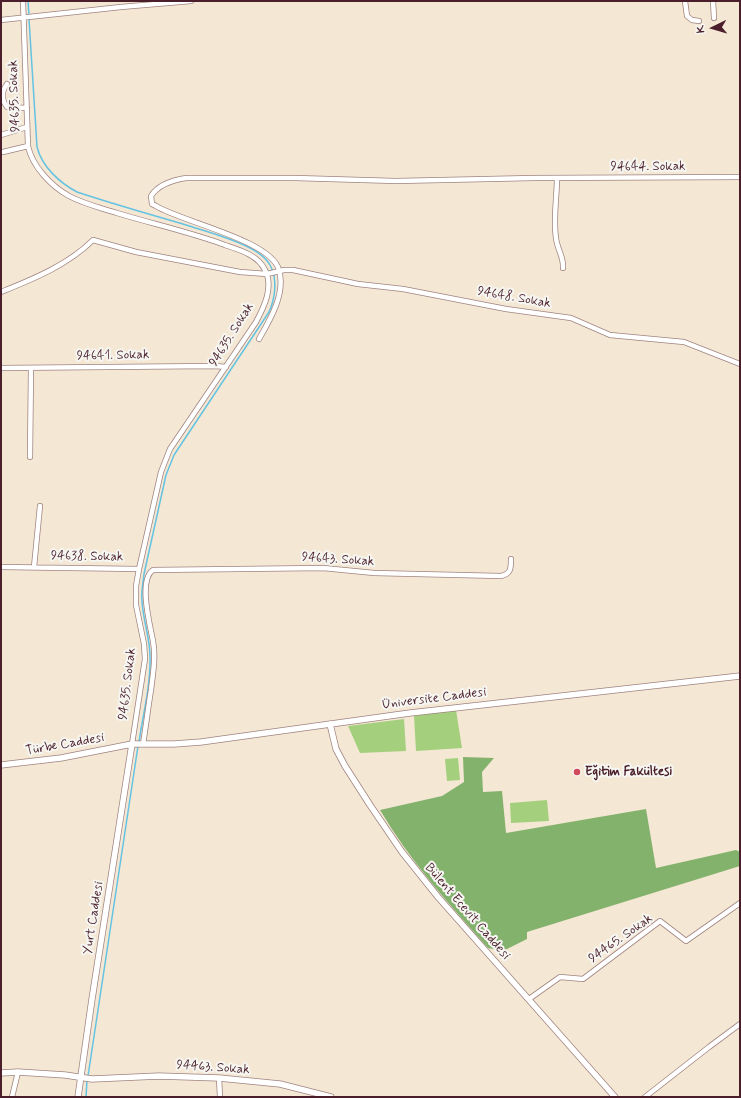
<!DOCTYPE html>
<html>
<head>
<meta charset="utf-8">
<style>
	body { margin:0 }
	#map { position:relative; width:741px; height:1098px; overflow:hidden; background:#f4e7d4; font-family:Mynerve,sans-serif }
	canvas { display:block }
	.frame { position:absolute; inset:0; border:2px solid #4a1f2b; pointer-events:none }
	.north { position:absolute; left:693px; top:8px; width:40px; height:40px; -webkit-text-stroke:3px #f6f6f2; paint-order:stroke; rotate:265deg; font-size:11px; font-weight:700; line-height:16px; text-align:center; color:#4a1f2b }
	.north::after { content:''; display:block; margin:auto; width:14px; height:18px; background:#4a1f2b; clip-path:polygon(50% 0,100% 100%,50% 72%,0 100%) }
</style>
</head>
<body>
<div id="map">
<canvas width="741" height="1098"></canvas>
<div class="frame"></div>
<div class="north">K</div>
</div>
<script>
const context = document.querySelector('canvas').getContext('2d');
context.lineJoin = 'round';
function fillPath(path, color) { context.fillStyle = color; context.fill(path, 'evenodd'); }
function trace(path, color, width, dash) { context.strokeStyle = color; context.lineWidth = width; context.lineCap = dash ? 'butt' : 'round'; context.setLineDash(dash || []); context.stroke(path); }
function drawText(font, color, halo, rows, align = 'center') {
  context.font = font + ' Mynerve,sans-serif'; context.lineWidth = 4; context.setLineDash([]); context.textBaseline = 'middle'; context.strokeStyle = halo; context.fillStyle = color; for (const [text, x, y, turn = 0] of rows) {
    context.save(); context.translate(x, y); context.rotate((+turn || 0) * Math.PI / 180); context.textAlign = isNaN(turn) ? turn : align; if (halo) context.strokeText(text, 0, 0); context.fillText(text, 0, 0); context.restore();
  }
}
const green = new Path2D(`
	M456,710l6,38 -46,3 -2,-35z
	M404,719l2,32 -46,2 -12,-27z
	M458,758l2,22 -13,1 -2,-22z
	M547,800l2,21 -38,2 -1,-20z`);
const forest = new Path2D(`
	M463,757l31,1 -12,14 1,20 19,-1 4,42 140,-24 10,59 80,-18 4,2v14l-213,66v7l-24,12 -15,-3c-39,-44 -78,-87 -108,-138l62,-14 22,-14z`);
const stream = new Path2D(`
	M28,1l1,14
	M29,19l8,128c5,20 23,36 40,45 36,12 72,22 109,33 22,7 46,13 66,24 6,3 15,10 18,16 8,14 5,34 -1,47l-95,143 -8,20 -22,99c-1,9 -3,18 -2,27 1,19 8,37 8,55 1,29 -7,58 -11,86
	M88,1076l50,-330
	M86,1097l1,-17`);
const minor = new Path2D(`
	M23,1l5,145c4,20 23,40 41,50 15,8 32,12 48,17 36,11 73,19 108,32 15,5 33,10 40,25 9,17 -1,37 -9,52l-86,127 -9,23 -22,97 -3,17v19l8,39 1,15 -13,85
	M685,1l2,15 5,4 7,1
	M713,1l1,17
	M1,20l120,-13 70,-6
	M7,84c-6,8 -6,15 0,23l20,1
	M1,135l26,-8
	M3,152l25,-6
	M557,178c0,19 -4,40 -1,60 1,11 8,19 7,30
	M1,292c32,-13 67,-27 92,-52l43,12 104,20 27,2 17,-4h9l65,14 45,5 103,20 65,9 39,17 74,7 56,22
	M259,339c11,-19 27,-46 20,-69 -8,-30 -97,-48 -123,-64l-4,-2 -1,-8c7,-11 22,-16 35,-18h109l101,3 138,-3 206,-1
	M1,368l214,-2 11,1
	M30,457l1,-89
	M1,567l138,2
	M34,567l6,-61
	M143,744c3,-18 5,-36 8,-54 2,-17 5,-33 2,-49 -3,-16 -15,-61 0,-71l170,-2 51,5 127,3c10,-2 10,-8 10,-17
	M529,999l31,-22 23,2 77,-58 26,20 54,-38
	M219,1078l1,19
	M12,1097l6,-25
	M645,1097l64,-50 31,-23`);
const tertiary = new Path2D(`
	M330,724l6,25 9,17 25,39 32,47 36,45 177,200
	M1,765l60,-7 71,-14h42l27,-2 209,-29 330,-37
	M1,1073l17,-1 47,3 27,4 67,-3 60,2 61,6 51,13
	M78,1097l14,-98 40,-255`);
const markers = [
	[577,772,4,"#d1495b"]
];
const streetNames = [
	["94635. Sokak",15,96,-92],
	["94644. Sokak",648,167],
	["94648. Sokak",514,298,10],
	["94635. Sokak",232,335,-58],
	["94641. Sokak",113,356,-1],
	["94638. Sokak",87,557,1],
	["94643. Sokak",338,560,4],
	["94635. Sokak",128,684,-83],
	["Üniversite Caddesi",434,699,-7],
	["Türbe Caddesi",65,745,-10],
	["Bülent Ecevit Caddesi",467,912,49],
	["Yurt Caddesi",94,918,-81],
	["94465. Sokak",621,939,-35],
	["94463. Sokak",213,1068,4]
];
const poiNames = [
	["Eğitim Fakültesi",585,772]
];
fillPath(green, '#a4d07d');
fillPath(forest, '#83b26c');
trace(stream, '#64c3e2', 1.5);
trace(minor, '#9f8380', 6);
trace(tertiary, '#9f8380', 7);
trace(minor, '#fff', 4.5);
trace(tertiary, '#fff', 5.5);
for (const [x, y, r, color] of markers) { const dot = new Path2D(); dot.arc(x, y, r, 0, 2 * Math.PI); context.fillStyle = color; context.fill(dot); trace(dot, '#f6f6f2', 1.5); }
drawText('13px', '#4a1f2b', '#f6f6f2', streetNames);
drawText('bold 13px', '#4a1f2b', '#f6f6f2', poiNames, 'left');
</script>
</body>
</html>
